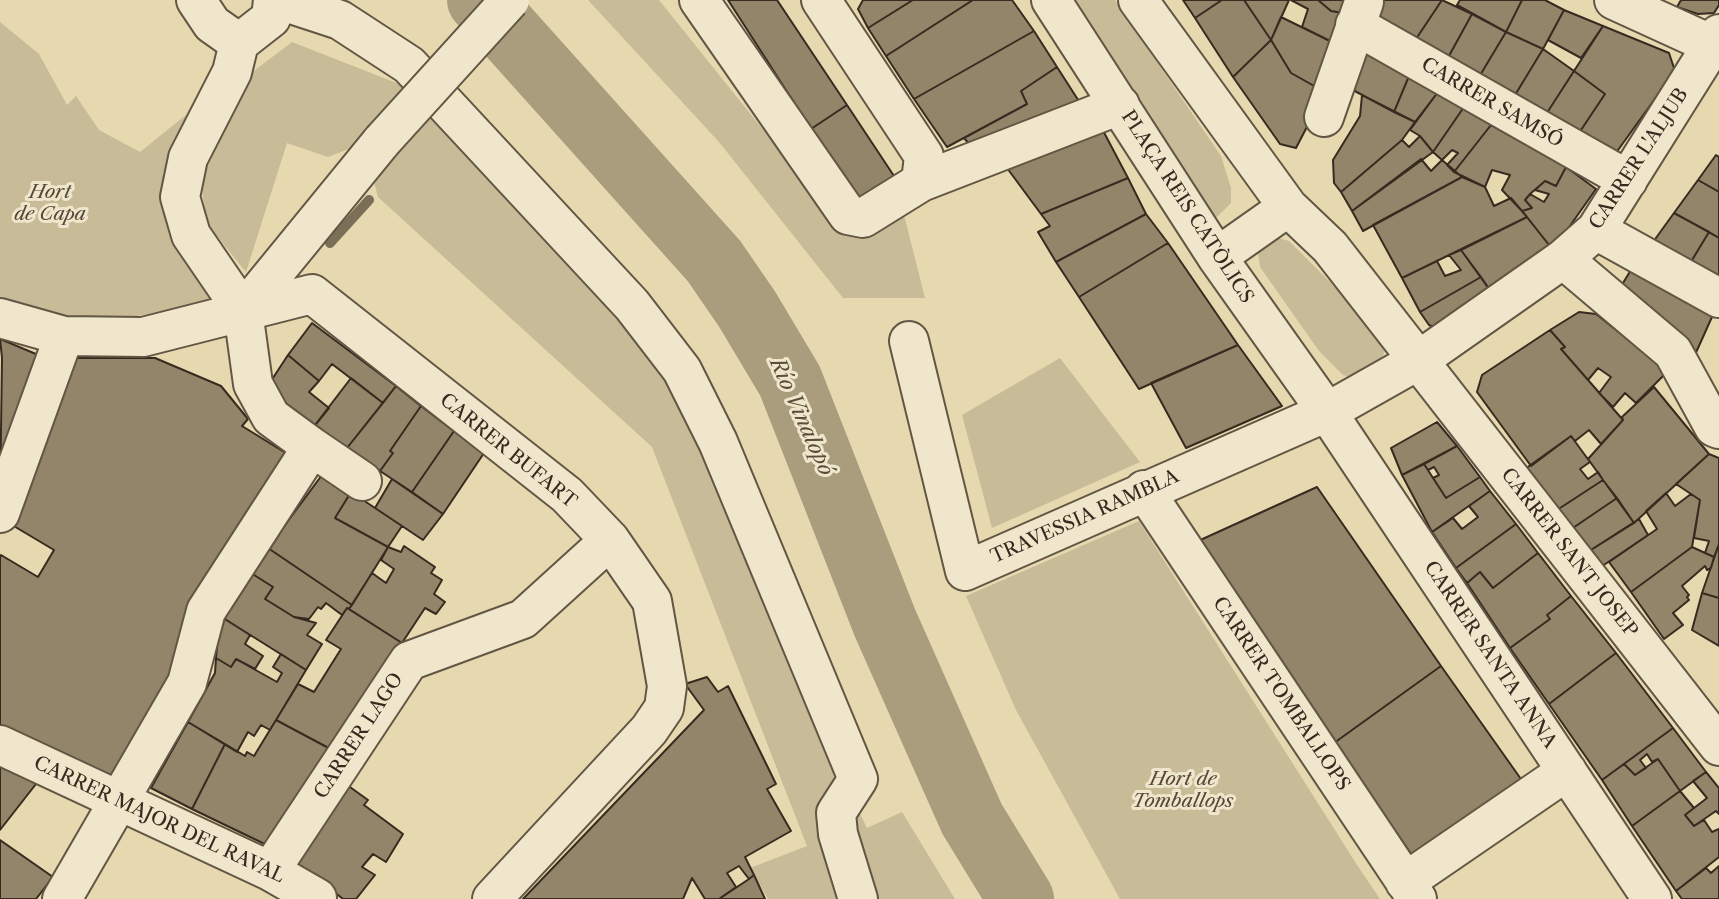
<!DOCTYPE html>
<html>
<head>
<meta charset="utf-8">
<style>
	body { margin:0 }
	canvas { display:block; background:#e6d8af }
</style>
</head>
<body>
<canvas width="1719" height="899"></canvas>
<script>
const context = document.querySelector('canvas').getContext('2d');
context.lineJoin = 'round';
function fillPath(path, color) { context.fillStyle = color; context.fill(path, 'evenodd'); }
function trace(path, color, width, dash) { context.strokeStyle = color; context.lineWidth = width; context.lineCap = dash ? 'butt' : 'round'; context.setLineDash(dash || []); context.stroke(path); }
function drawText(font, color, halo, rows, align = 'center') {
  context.font = font + ' "Libre Caslon Text",serif'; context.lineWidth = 6; context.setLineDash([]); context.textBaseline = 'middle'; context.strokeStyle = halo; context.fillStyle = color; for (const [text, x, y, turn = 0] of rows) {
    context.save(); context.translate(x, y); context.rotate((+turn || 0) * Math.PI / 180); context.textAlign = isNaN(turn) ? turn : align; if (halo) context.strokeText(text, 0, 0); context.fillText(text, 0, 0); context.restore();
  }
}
const green = new Path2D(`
	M588,0h71l183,228 61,-17 22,87h-82l-124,-156z
	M1073,0h42l106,156 10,32v15l-14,14 -13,-6z
	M0,22l39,32 28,51 9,-9 23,34 41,22 46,-37 27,-50 -38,86 -9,71 60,81 -161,23 -65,-18z
	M292,42l107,42 146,148 130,144 139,346 53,106 35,-16 53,87h-187l-18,-31 57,-22 -155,-399 -274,-250 -14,-54 -36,14 -41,-14 -41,129 -39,-48 -7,-47 46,-100z
	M1274,237l15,4 88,88 9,20 -8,18 -18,13 -17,-5 -24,-24 -59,-84 -3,-21z
	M1060,358l80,104 -148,66 -30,-113z
	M1139,521l220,347 21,31h-260l-104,-189 -50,-114z`);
const stream = new Path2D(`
	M330,243l39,-43`);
const river = new Path2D(`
	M480,0l234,261 33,48 43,72 95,242 87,196 49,80`);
const building = new Path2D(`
	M728,0h49l70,105 -36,24z
	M863,0h50l-45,28 -10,-19z
	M913,0h60l-87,56 -18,-28z
	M973,0h39l22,31 -120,68 -28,-43z
	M1183,0h39l-27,18z
	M1222,0h22l27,40 -38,37 -38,-59z
	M1244,0h45l-18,40z
	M1291,0h27l13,11 18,3 -11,31 -36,-18 6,-18z
	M1318,0h35l-4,14 -18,-3z
	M1382,0h60l-30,45 -37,-23z
	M1442,0l30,14 -28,51 -32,-20z
	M1460,0h62l-16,32 -49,-27z
	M1522,0h23l19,10 -21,39 -37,-17z
	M1681,0h38v5l-5,8 -16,1 -21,-7z
	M1564,10l39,16 -22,32 -33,-18z
	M1472,14l34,18 -30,50 -32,-17z
	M1281,17l57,28 -13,47 -34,-19 -20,-33z
	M1603,26l66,27 6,18 -62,86 -36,-21 28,-42 -31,-23z
	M1034,31l23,36 -36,24 6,13 -80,43 -33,-48z
	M1506,32l37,17 -31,51 -36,-18z
	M1271,40l20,33 34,19 -29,56 -16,-4 -47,-67z
	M1364,49l45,27 -15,36 -43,-23z
	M1543,49l31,22 -31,48 -31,-19z
	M1057,67l25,39 -106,46 -12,-14 63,-34 -6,-13z
	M1574,71l31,23 -28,42 -34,-17z
	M1409,76l29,16 -23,30 -21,-10z
	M1438,92l26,15 -31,45 -13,-16 -10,-6z
	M1362,95l53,27 -13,18 -61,52 -7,-9 -1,-23 27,-44z
	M847,105l47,71 -36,25 -47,-72z
	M1464,107l27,18 -37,47 -7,-7 11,-12 -6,-3 -10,10 -9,-8z
	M1099,123l29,55 -87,36 -34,-46z
	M1491,125l75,42 -10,19 -11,-5 -15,13 -5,6 7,8 -10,3 -20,-21 8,-15 -18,-5 -7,17 -31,-15z
	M1420,136l13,16 -81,59 -11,-19 61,-52 7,7z
	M1716,155l3,2v35l-21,-12z
	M1421,159l10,12 11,-11 20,17 -99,54 -11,-20z
	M1566,167l30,22 -43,61 -31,-39 10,-3 -7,-8 5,-6 14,8 5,-8 -14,-4 10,-9 11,5z
	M1462,177l23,10 9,19 17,-8 16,19 -125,61 -29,-53z
	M1128,178l18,36 -90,48 -18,-30 12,-6 -9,-12z
	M1698,180l21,12v46l-45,-25z
	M1674,213l35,19 -23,38 -38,-21z
	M1146,214l22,29 -89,54 -23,-35z
	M1527,217l26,33 -59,46 -33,-46z
	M1709,232l10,6v49l-33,-17z
	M1168,243l70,102 -99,44 -60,-92z
	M1461,250l20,27 -61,35 -18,-34 35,-17 8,15 16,-6 -12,-15z
	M1634,265l82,43 -22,49 -79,-61z
	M1481,277l13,19 -54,34 -11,-5 -9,-13z
	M1579,312l17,2 72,57 -32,32 -11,-10 -12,14 -14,-14 12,-16 -13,-9 -10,12 -27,-31 4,-2 -15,-17z
	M312,323l84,63 -13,17 -51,-39 -13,17 -31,-26z
	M1550,330l15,17 -4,2 62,71 -22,24 -12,-14 -14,11 -4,-5 -40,30 -54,-74 5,-17z
	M0,339l55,23 -55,139 2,-143z
	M1238,345l44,61 -96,42 -35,-65z
	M288,355l31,26 -10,11 20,16 -17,21 -16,-13 -27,-32z
	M70,358h85l66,28 27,33 -6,7 47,29 -124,256 -44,79 -121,-56v-177l1,-2 37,22 16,-27 -47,-28z
	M351,378l32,25 -36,45 -35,-19z
	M396,386l25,20 -31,45 3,2 -13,18 -33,-23z
	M1654,387l55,67 -75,69 -46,-64 35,-39 -1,-3z
	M421,406l33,25 -42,61 -32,-21 13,-18 -3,-2z
	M1437,422l20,24 -55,29 -11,-27z
	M454,431l30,22 -41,61 -31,-22z
	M1571,436l19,26 -10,7 8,10 10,-7 5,8 -49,32 -29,-43z
	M1457,446l23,31 -34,21 -13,-20 6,-3 -5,-8 -6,3 -4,-6z
	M1709,454l10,4v86l-5,13 -9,-4 4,-12 -15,-3 6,-38 -24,-16z
	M1424,464l22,34 34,-21 10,14 -58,41 -30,-57z
	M322,475l29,17 -16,26 53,29 -36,58 -84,-57z
	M392,479l51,35 -20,26 -48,-32z
	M1603,480l14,18 -50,34 -13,-20z
	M1317,487l124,179 -107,77 -138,-201z
	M1490,491l26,33 -60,44 -24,-36 21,-14 9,11 16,-12 -9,-11z
	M351,492l51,34 -14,21 -53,-29z
	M1666,493l9,13 16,-12 9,6 -8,47 -61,45 -22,-30 48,-33 -11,-18z
	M1617,498l17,25 -51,32 -16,-23z
	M1639,519l9,16 -53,36 -12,-16z
	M1516,524l22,29 -45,35 -13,-16 -13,11 -11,-15z
	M1719,544v54l-17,-5z
	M404,546l31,21 -4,6 11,7 -8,14 11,8 -9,12 -11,-6 -23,35 -53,-34 23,-36 14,10 8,-14 -13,-9 7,-13 13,5z
	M1692,547l22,10 -3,11 -4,2 -2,-4 -23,20 7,9 -2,2 2,3 -16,13 10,12 -19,14 -33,-47z
	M268,548l84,57 -3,4 -2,-1 -5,7 -16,-12 -5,6 -3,-2 -9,12 -15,-2 -29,-18 8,-12 -22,-14z
	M1538,553l33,43 -24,19 3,4 -40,29 -43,-65 13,-11 13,16z
	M251,573l22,14 -8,12 29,18 22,6 -9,12 15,9 -16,26 -86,-54z
	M1702,593l17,5v48l-27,-16z
	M1571,596l45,57 -67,51 -39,-56 40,-29 -3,-4z
	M347,608l55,35 -64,110 -62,-33 22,-36 16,8 27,-43 -15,-9z
	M220,616l30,19 -5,9 18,12 -8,13 -19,-10 -5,8 -15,-9z
	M1616,653l57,75 -71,52 -53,-76z
	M281,654l25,16 -36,60 -9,-5 -7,11 -6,-4 -11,20 -49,-30 27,-49 1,-15 15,9 5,-8 41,23 5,-9 -9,-6z
	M1441,666l87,123 -110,75 -84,-121z
	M707,677l11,15 10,-6 48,98 -9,5 24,42 -46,26 9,18 -5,4 -10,-13 -12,7 9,14 -17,12h-14l-13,-21 -9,21h-160l181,-189 -19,-26z
	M276,720l62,33 -63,96 -83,-40 33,-65 20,12 2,-4 7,4z
	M188,722l37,22 -33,65 -41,-21z
	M1673,728l33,44 -26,19 -22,-32 -6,3 -5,-8 -7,6 6,8 -11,7 -11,-11z
	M0,756l43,19 -43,55z
	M1658,759l22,32 -48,35 -30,-46 22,-16 11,11z
	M1706,772l13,16v26l-3,-3 -22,15 -9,-11 22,-17 -14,-17z
	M343,782l25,18 -4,5 39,29 -17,28 -13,-8 -11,13 13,8 -19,24h-13l-16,-13 -39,-17z
	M1680,791l14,17 -9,7 9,11 10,-6 8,12 7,-3v28l-43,34 -44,-65z
	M0,840l53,37 -17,22h-36z
	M1719,866v33h-37l-6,-8 30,-23 5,5z
	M754,875l11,24h-46l30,-20z`);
const minor = new Path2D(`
	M196,0l16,24 27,19
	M279,0l61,20 69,45 223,240 50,65 36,72 140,337 -22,34 2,21 20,65
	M699,0l149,215 15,3 58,-36 3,-26 -103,-156
	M1051,0l166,257 110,155 325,487
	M1138,0l150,207 42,40 389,499
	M1614,0l105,48
	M1355,25l273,155
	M1324,117l40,-115
	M921,182l199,-77
	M1596,230l123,68
	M1217,257l71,-50
	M1563,259l110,93 41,75 5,2
	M243,311l139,-170
	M0,318l64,18 79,1 169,-43 255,201 43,45 42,61 15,85 -3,22 -15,22 -157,169
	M909,341l56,230 362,-159 92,-52 144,-101 33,-29 123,-196
	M312,447l50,34
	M1144,490l273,409
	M0,513l64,-177
	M0,745l270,126 47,27
	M270,871l139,-210 114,-42 87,-79
	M1405,882l162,-111
	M62,899l125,-216 19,-72 106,-164 -41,-30 -18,-33 -10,-73 -52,-76 -11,-38 8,-39 44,-86 7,-29 32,-25 2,-18`);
const minorBridge = new Path2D(`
	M382,141l128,-141`);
const streetNames = [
	["CARRER SAMSÓ",1492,103,30],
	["CARRER L'ALJUB",1639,159,-57],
	["PLAÇA REIS CATÒLICS",1187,207,57],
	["CARRER BUFART",508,451,39],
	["TRAVESSIA RAMBLA",1085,517,-24],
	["CARRER SANT JOSEP",1569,553,52],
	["CARRER SANTA ANNA",1490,655,56],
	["CARRER TOMBALLOPS",1281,694,56],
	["CARRER LAGO",359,736,-57],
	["CARRER MAJOR DEL RAVAL",159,820,25]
];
const parkNames = [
	["Hort",50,193],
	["de Capa",50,215],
	["Hort de",1183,780],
	["Tomballops",1183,802]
];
const waterNames = [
	["Río Vinalopó",801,417,66]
];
fillPath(green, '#c8bb97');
trace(stream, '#7c6f58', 10);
trace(river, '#aa9d7e', 66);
fillPath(building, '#92856a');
trace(building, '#372b20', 2);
trace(minor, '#635644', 42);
trace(minor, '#efe6cb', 38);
trace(minorBridge, '#635644', 42, []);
trace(minorBridge, '#efe6cb', 38);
drawText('19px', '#372b20', '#efe6cb', streetNames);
drawText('italic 19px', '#544838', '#efe6cb', parkNames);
drawText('italic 21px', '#5a4d3c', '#efe6cb', waterNames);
</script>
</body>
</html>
